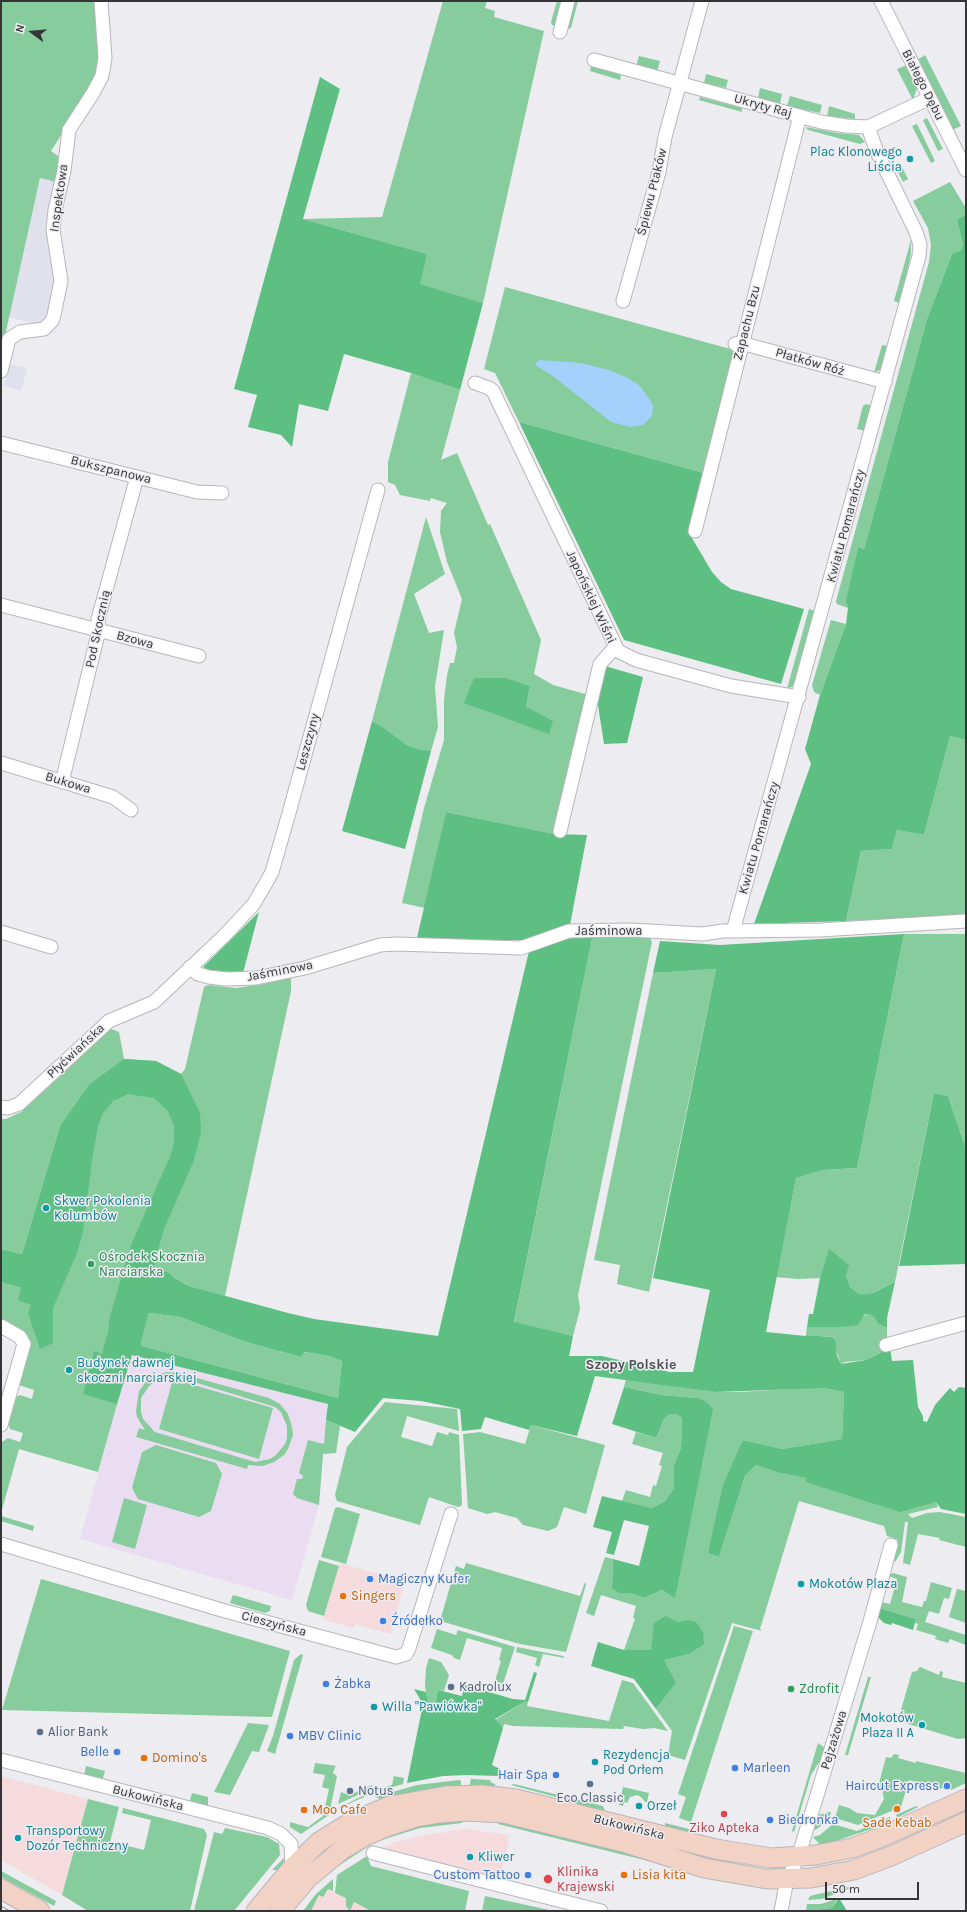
<!DOCTYPE html>
<meta charset="utf-8">
<style>
body{margin:0}
#map{position:relative;width:967px;height:1912px;overflow:hidden;background:#ececf1;font-family:Karla,sans-serif}
canvas{display:block}
.frame{position:absolute;inset:0;border:2px solid #353537;pointer-events:none}
.north{position:absolute;left:12px;top:12px;width:40px;height:40px;-webkit-text-stroke:3px #ececf1;paint-order:stroke;rotate:286deg;font-size:11px;font-weight:700;line-height:16px;text-align:center;color:#353537}
.north::after{content:'';display:block;margin:auto;width:14px;height:18px;background:#353537;clip-path:polygon(50% 0,100% 100%,50% 72%,0 100%)}
.scale{position:absolute;left:825px;top:1882px;width:94px;height:18px;box-sizing:border-box;border:2px solid #353537;border-top:0;padding-left:5px;font-size:12px;line-height:14px;white-space:nowrap;color:#353537;-webkit-text-stroke:3px #ececf1;paint-order:stroke}
</style>
<div id="map">
<canvas width="967" height="1912"></canvas>
<div class="frame"></div>
<div class="north">N</div>
<div class="scale">50 m</div>
</div>
<script>
const c = document.querySelector('canvas').getContext('2d');
c.lineJoin = 'round';
function fillPath(path, color) {
  c.fillStyle = color;
  c.fill(path, 'evenodd');
}
function poly(rows) {
  const path = new Path2D();
  for (const r of rows) {
    path.moveTo(r[0], r[1]);
    for (let i = 2; i < r.length; i += 2) path.lineTo(r[i], r[i + 1]);
  }
  return path;
}
function trace(path, color, width, dash) {
  c.strokeStyle = color;
  c.lineWidth = width;
  c.lineCap = dash ? 'butt' : 'round';
  c.setLineDash(dash || []);
  c.stroke(path);
}
function write(font, color, halo, rows, align = 'center') {
  c.font = font + ' Karla,sans-serif';
  c.lineWidth = 3;
  c.setLineDash([]);
  c.textBaseline = 'middle';
  c.strokeStyle = halo;
  c.fillStyle = color;
  for (const [text, x, y, turn = 0] of rows) {
    c.save();
    c.translate(x, y);
    c.rotate((+turn || 0) * Math.PI / 180);
    c.textAlign = isNaN(turn) ? turn : align;
    if (halo) c.strokeText(text, 0, 0);
    c.fillText(text, 0, 0);
    c.restore();
  }
}
fillPath(poly([
 [340,1563,405,1581,391,1634,355,1624,354,1628,323,1620],
 [1,1776,88,1799,62,1895,1,1860],
 [465,1829,510,1835,508,1836,509,1841,499,1880,377,1850,396,1842,419,1836],
 [328,1889,333,1891,371,1911,311,1911,319,1895]
]), '#f6dbde');
fillPath(poly([
 [40,178,56,182,55,281,44,326,9,317],
 [9,364,27,368,21,391,4,386]
]), '#e0e1ed');
fillPath(poly([
 [131,1355,328,1404,318,1509,292,1600,80,1539]
]), '#ebddf1');
fillPath(poly([
 [1,1,97,1,102,54,96,75,86,96,51,151,61,158,56,182,40,178,1,354],
 [443,1,487,1,485,8,495,11,494,17,544,31,483,303,419,284,427,254,303,219,382,217],
 [557,1,562,1,555,26,552,25,551,22],
 [573,1,578,1,571,28,568,29,565,28],
 [925,55,961,126,952,130,917,60],
 [639,56,660,61,657,72,638,66,637,63],
 [907,65,917,88,913,100,897,69],
 [591,66,619,74,621,76,620,80,590,71],
 [706,74,728,80,726,88,704,83],
 [760,88,782,94,780,104,758,98],
 [790,96,822,105,820,113,787,106],
 [700,97,742,108,742,112,699,100],
 [829,106,855,114,855,119,827,116],
 [927,118,943,149,938,151,923,120],
 [917,124,935,161,931,163,912,126],
 [806,127,837,133,859,135,865,142,860,144,808,130],
 [900,163,908,179,903,182,895,166],
 [950,182,966,208,966,214,957,220,963,244,961,250,952,254,927,319,864,549,858,547,847,601,848,608,837,604,836,601,929,262,931,245,928,228,913,201],
 [911,240,911,254,900,303,894,301],
 [505,287,734,350,704,473,519,422,495,373,484,369],
 [882,345,889,346,883,368,874,373],
 [411,373,460,390,441,460,457,453,488,525,490,524,541,640,534,674,553,685,589,695,555,834,446,812,425,908,402,903,424,808,444,740,444,700,447,675,450,663,454,663,457,647,454,633,462,599,447,562,440,532,441,511,447,503,431,498,430,501,400,495,395,485,388,482,388,462],
 [474,678,507,678,530,686,526,707],
 [866,404,873,406,865,431,857,429,863,406],
 [426,517,445,574,414,594,429,633,444,630,435,686,438,727,431,751,418,749,407,745,383,727,372,721],
 [809,609,815,611,796,685,787,689],
 [831,620,846,624,820,695,814,692,812,685],
 [950,736,966,740,966,917,846,921,861,851,892,849,897,830,924,835],
 [593,934,649,936,652,942,578,1295,580,1309,573,1336,514,1323],
 [904,934,966,934,966,1149,948,1096,934,1093,895,1282,873,1293,859,1294,850,1287,846,1275,829,1250,820,1278,797,1279,776,1277,796,1178,823,1170,857,1168],
 [716,969,649,1292,617,1284,620,1265,594,1260,653,973],
 [291,976,291,991,225,1296,189,1286,176,1279,170,1273,152,1268,131,1355,98,1472,19,1449,1,1513,1,1446,2,1442,8,1438,20,1442,23,1433,10,1429,8,1423,16,1397,20,1395,32,1399,34,1390,19,1385,30,1343,26,1334,1,1320,1,1282,21,1288,77,1104,60,1126,22,1254,1,1249,1,1119,6,1119,21,1112,111,1029,119,1032,124,1059,156,1061,181,1074,185,1069,204,987,208,985,236,988,264,984],
 [149,1313,180,1317,246,1342,301,1357,303,1352,329,1356,342,1361,338,1398,142,1346,141,1343],
 [868,1314,874,1317,878,1324,887,1328,887,1341,890,1348,866,1360,845,1362,841,1364,831,1337,806,1335,807,1327,842,1327],
 [166,1372,179,1373,269,1398,280,1404,288,1414,292,1427,293,1435,288,1449,284,1455,274,1462,263,1466,248,1465,247,1469,136,1437,139,1428,145,1430,137,1417,136,1411,139,1391,149,1378],
 [164,1377,178,1377,275,1407,281,1412,287,1426,287,1438,285,1444,276,1455,270,1459,255,1462,155,1432,143,1419,141,1412,141,1398,149,1386,158,1379],
 [173,1379,273,1408,259,1459,159,1429],
 [626,1379,716,1392,740,1392,808,1388,824,1388,844,1392,842,1439,782,1449,743,1440,708,1553,719,1557,745,1476,756,1465,779,1473,806,1478,806,1482,923,1504,936,1502,938,1507,908,1514,912,1518,927,1513,940,1512,966,1517,966,1547,939,1540,940,1538,918,1534,910,1565,903,1563,908,1522,905,1522,901,1552,895,1562,893,1559,898,1540,887,1536,884,1526,799,1501,760,1629,762,1631,732,1623,685,1760,668,1755,672,1731,656,1709,676,1683,663,1660,689,1654,687,1620,677,1622,653,1639,651,1650,624,1650,635,1619,633,1618,636,1606,601,1595,594,1616,586,1613,605,1557,613,1559,612,1589,619,1593,631,1593,644,1598,662,1590,675,1597,698,1398,662,1395,624,1387],
 [385,1402,457,1409,459,1431,407,1416,401,1437,432,1446,437,1432,448,1435,449,1432,459,1435,462,1504,461,1506,458,1507,429,1497,420,1525,337,1501,335,1495,347,1447],
 [670,1414,676,1414,682,1418,681,1448,674,1465,674,1488,665,1501,652,1508,622,1501,626,1490,650,1497,653,1485,656,1486,662,1466,659,1465,663,1453,632,1444,636,1432,656,1438,664,1419],
 [326,1420,340,1426,336,1453,323,1454,319,1505,297,1498,293,1494,297,1479,302,1479,303,1476,299,1473,308,1440,324,1444],
 [531,1425,605,1445,586,1514,564,1507,557,1527,548,1531,523,1525,517,1518,495,1512,487,1514,468,1508,463,1434,480,1432,525,1444],
 [156,1445,216,1463,222,1474,211,1511,199,1517,138,1499,132,1488,142,1452],
 [124,1498,147,1505,135,1549,112,1542],
 [338,1507,360,1514,346,1564,321,1557,335,1508],
 [1,1516,34,1526,33,1531,1,1521],
 [319,1560,339,1566,324,1616,308,1611,306,1605],
 [466,1563,580,1596,585,1582,586,1585,566,1652,520,1644,440,1621,456,1566,464,1569],
 [893,1573,907,1577,902,1602,922,1607,924,1601,926,1601,931,1582,952,1588,949,1599,944,1598,939,1614,929,1611,925,1622,966,1635,966,1645,950,1639,948,1643,935,1639,936,1636,916,1630,918,1624,915,1623,916,1619,879,1608,881,1602,890,1604,897,1579,888,1576],
 [41,1579,290,1651,272,1717,2,1710],
 [957,1589,966,1591,966,1623,949,1617],
 [233,1595,271,1606,270,1611,265,1613,230,1603],
 [734,1626,753,1631,691,1822,679,1818,686,1797,678,1794],
 [437,1629,456,1635,458,1630,461,1631,515,1647,503,1684,495,1681,501,1661,499,1660,502,1648,467,1638,460,1660,454,1658,452,1655,431,1648],
 [517,1647,563,1656,565,1658,543,1654,539,1667,535,1665,537,1658,516,1652],
 [301,1654,303,1655,275,1754,267,1751,273,1736,294,1660],
 [429,1658,441,1662,449,1675,444,1691,438,1690,434,1711,429,1711,425,1686,426,1668],
 [920,1667,939,1675,940,1671,943,1672,942,1677,966,1683,966,1738,958,1739,905,1723,903,1714,900,1713,912,1672,917,1671],
 [868,1677,871,1677,848,1755,845,1755],
 [622,1680,633,1683,668,1731,654,1728,643,1729,624,1726,623,1729,513,1726,504,1724,503,1728,495,1720,526,1701,528,1702,527,1706,609,1721],
 [248,1723,269,1725,259,1752,252,1751,230,1795,214,1792],
 [818,1743,824,1747,821,1759,811,1775,794,1832,792,1831],
 [894,1754,899,1755,898,1758,916,1763,916,1761,966,1773,966,1783,951,1790,948,1786,940,1789,909,1780,901,1807,858,1825,835,1818,839,1805,849,1808,857,1813,875,1815,884,1799,882,1789,878,1787,886,1757,891,1758],
 [315,1763,337,1766,335,1767,333,1773,337,1776,329,1815,301,1834,290,1827,290,1822,308,1827,323,1816,329,1789,322,1787,325,1775,313,1773],
 [86,1766,105,1771,102,1781,84,1776],
 [394,1776,404,1778,403,1784,373,1793,335,1810,364,1795,392,1785],
 [471,1779,490,1780,492,1783,496,1784,493,1787,469,1788],
 [459,1780,461,1781,461,1788,389,1797,381,1799,375,1797,417,1785],
 [514,1784,603,1806,605,1811,599,1814,571,1801,511,1785],
 [372,1785,373,1788,338,1804,341,1792,349,1795],
 [623,1787,649,1793,647,1802,645,1802,641,1797,637,1795,630,1797,627,1803,624,1802,623,1806,619,1805],
 [192,1793,208,1797,208,1807,193,1803,190,1800],
 [88,1799,119,1807,109,1846,115,1848,116,1843,144,1850,151,1820,122,1813,123,1808,204,1829,207,1835,190,1911,88,1911,62,1895],
 [916,1806,918,1807,897,1818,896,1815],
 [829,1812,831,1812,829,1819,817,1829,813,1830,818,1815],
 [462,1817,462,1823,420,1828,375,1842,329,1872,310,1889,293,1911,287,1911,335,1862,401,1827],
 [890,1817,891,1821,883,1825,821,1846,813,1837,820,1835,833,1824,857,1831],
 [500,1821,625,1849,673,1867,498,1824],
 [665,1823,689,1829,689,1832,686,1834,665,1827],
 [225,1828,267,1837,274,1841,279,1844,280,1855,234,1911,194,1911,214,1832,222,1834],
 [289,1853,288,1858,278,1870,272,1870],
 [367,1856,371,1866,469,1891,465,1911,371,1911,354,1902,350,1911,346,1906,346,1898,335,1893,337,1875],
 [1,1871,56,1901,54,1906,1,1877],
 [333,1879,333,1891,328,1889,323,1897,319,1895,311,1911,303,1911,315,1895],
 [853,1886,854,1887,822,1899,808,1900,810,1896,814,1895],
 [485,1896,554,1911,482,1911],
 [837,1899,832,1908,806,1911,807,1904,821,1904]
]), '#86cc9c');
fillPath(poly([
 [320,77,340,89,303,219,427,254,420,284,483,303,460,390,411,373,344,354,328,411,299,404,292,447,281,435,248,427,257,395,234,389],
 [966,214,966,740,950,736,924,835,897,830,892,849,861,851,846,921,754,924,811,764,805,749,820,695,846,624,848,608,846,601,858,547,864,549,927,319,952,254,961,250,963,244,957,220],
 [519,422,704,473,689,533,712,572,721,582,731,589,804,609,781,684,624,640],
 [605,666,643,677,627,743,604,744,597,699],
 [474,678,507,678,530,686,526,707,553,721,549,734,464,703],
 [372,721,383,727,407,745,418,749,431,751,405,849,342,831],
 [446,812,555,834,587,835,570,925,528,940,416,942],
 [259,912,243,973,209,970,203,967],
 [593,934,514,1322,573,1336,569,1356,602,1356,670,1372,693,1372,710,1290,653,1278,716,969,653,973,660,941,720,945,904,934,857,1168,823,1170,796,1178,766,1332,806,1336,806,1335,831,1337,835,1340,837,1356,841,1364,866,1360,890,1348,892,1361,913,1360,918,1407,923,1416,923,1421,927,1422,935,1405,950,1388,954,1392,959,1387,966,1388,966,1514,941,1509,936,1502,900,1512,806,1482,806,1478,779,1473,756,1465,745,1476,719,1557,708,1553,723,1485,743,1440,782,1449,842,1439,844,1392,824,1388,716,1392,595,1376,577,1436,531,1425,529,1430,485,1417,481,1429,462,1431,460,1409,421,1401,383,1398,355,1432,326,1420,328,1404,132,1355,117,1404,83,1394,94,1351,102,1354,108,1332,110,1316,131,1245,170,1157,174,1143,174,1126,168,1111,154,1098,128,1094,113,1101,103,1113,98,1126,92,1160,83,1232,77,1253,53,1308,53,1343,40,1349,28,1313,31,1305,18,1300,21,1288,1,1282,1,1249,22,1254,60,1126,90,1084,124,1059,156,1061,181,1074,200,1113,201,1132,194,1160,164,1229,153,1268,170,1273,176,1279,189,1286,288,1313,314,1319,438,1336,529,951,539,949,565,937],
 [149,1313,180,1317,246,1342,301,1357,304,1352,329,1356,342,1361,338,1398,142,1346,141,1343],
 [934,1093,948,1096,966,1149,966,1264,899,1266],
 [829,1249,849,1265,846,1275,850,1287,859,1294,873,1293,895,1282,887,1318,887,1328,878,1324,874,1317,868,1314,864,1315,858,1325,842,1327,807,1327,809,1314,813,1314,820,1278],
 [624,1387,662,1395,698,1398,706,1402,713,1409,675,1598,662,1590,644,1598,631,1593,619,1593,612,1589,613,1559,639,1566,649,1526,624,1520,614,1555,606,1553,612,1532,593,1527,602,1496,652,1508,665,1501,674,1488,674,1465,681,1448,682,1418,676,1414,670,1414,664,1419,656,1438,612,1424],
 [879,1608,916,1619,913,1630,892,1623,891,1625,884,1623,877,1616],
 [666,1616,677,1622,687,1620,696,1622,703,1632,704,1644,689,1654,664,1660,676,1683,656,1709,634,1679,591,1666,598,1642,624,1650,651,1650,654,1623],
 [534,1672,537,1673,528,1702,526,1701,495,1719,503,1728,492,1765,500,1769,498,1776,467,1775,443,1776,407,1783,423,1704,414,1689,426,1692,429,1710,434,1711,438,1690,462,1696,465,1685,513,1699,525,1700],
 [839,1898,847,1911,806,1911,832,1908]
]), '#5ebf82');
fillPath(poly([
 [540,360,581,363,609,370,626,377,639,385,650,400,653,406,652,416,643,425,630,427,611,422,553,376,537,366,535,363]
]), '#a4d1fc');
const street = poly([
 [881,1,966,170],
 [560,32,568,1],
 [594,60,821,122,846,126,868,127,930,98],
 [623,301,659,172,665,137,702,1],
 [735,344,741,343,885,382],
 [1,371,9,339,20,332,44,329,52,321,54,315,61,281,53,230,55,210,64,171,69,130,93,93,102,76,105,58,101,1],
 [475,383,489,388,493,391,618,651,636,660,731,686,799,697],
 [1,443,197,492,222,493],
 [695,531,800,116],
 [1,605,199,656],
 [1,763,113,797,131,810],
 [62,782,99,630,98,619,137,477],
 [560,831,600,664,615,647],
 [733,931,919,256,920,245,916,232,877,152,868,127],
 [1,932,51,947],
 [190,967,198,974,209,977,226,979,256,978,305,968,380,945,397,944,521,948,569,931,631,930,702,934,723,931,820,930,966,921],
 [1,1107,8,1108,19,1104,109,1021,154,1002,224,936,253,905,266,883,272,872,289,813,378,490],
 [1,1326,20,1337,24,1344,1,1425],
 [886,1345,966,1323],
 [1,1544,225,1611,396,1657,406,1654,409,1648,451,1514],
 [1,1760,268,1828,281,1834,291,1844,292,1868],
 [373,1853,601,1911],
 [781,1911,786,1885,800,1851,869,1625,891,1545]
]);
const secondary = poly([
 [1,1889,40,1911],
 [256,1911,292,1868,319,1842,351,1822,390,1806,446,1796,482,1795,516,1799,716,1849,772,1858,816,1855,852,1848,879,1838,966,1799],
 [280,1911,308,1878,343,1849,365,1836,386,1827,416,1817,440,1813,466,1811,504,1813,623,1842,704,1868,767,1879,811,1878,854,1870,891,1856,966,1822]
]);
trace(street, '#b6b6bb', 15);
trace(secondary, '#b6b6bb', 21);
trace(street, '#fff', 13);
trace(secondary, '#f2d2c4', 19);
trace(poly([
 [1,1906,10,1911]
]), '#949498', 1);
for (const [x, y, r, color] of [
 [910,159,4,"#0f9aa8"],
 [46,1208,4,"#0f9aa8"],
 [91,1264,4,"#2e9e5b"],
 [69,1370,4,"#0f9aa8"],
 [370,1579,4,"#3f7fe0"],
 [801,1584,4,"#0f9aa8"],
 [343,1596,4,"#e8710a"],
 [383,1621,4,"#3f7fe0"],
 [326,1684,4,"#3f7fe0"],
 [451,1687,4,"#5c6f8a"],
 [791,1689,4,"#2e9e5b"],
 [374,1707,4,"#0f9aa8"],
 [922,1725,4,"#0f9aa8"],
 [40,1732,4,"#5c6f8a"],
 [290,1736,4,"#3f7fe0"],
 [117,1752,4,"#3f7fe0"],
 [144,1758,4,"#e8710a"],
 [595,1762,4,"#0f9aa8"],
 [735,1768,4,"#3f7fe0"],
 [556,1775,4,"#3f7fe0"],
 [590,1784,4,"#5c6f8a"],
 [947,1786,4,"#3f7fe0"],
 [350,1791,4,"#5c6f8a"],
 [639,1806,4,"#0f9aa8"],
 [897,1809,4,"#e8710a"],
 [304,1810,4,"#e8710a"],
 [724,1814,4,"#e0444e"],
 [770,1820,4,"#3f7fe0"],
 [18,1838,4,"#0f9aa8"],
 [470,1857,4,"#0f9aa8"],
 [528,1875,4,"#3f7fe0"],
 [624,1875,4,"#e8710a"],
 [548,1879,5,"#e0444e"]
]) {
  const dot = new Path2D();
  dot.arc(x, y, r, 0, 2 * Math.PI);
  c.fillStyle = color;
  c.fill(dot);
  trace(dot, '#ececf1', 1.5);
}
write('13px', '#353537', '#ececf1', [
 ["Białego Dębu",923,85,63],
 ["Ukryty Raj",763,106,15],
 ["Śpiewu Ptaków",652,192,-76],
 ["Inspektowa",59,198,-82],
 ["Zapachu Bzu",747,323,-76],
 ["Płatków Róż",810,362,16],
 ["Bukszpanowa",111,470,14],
 ["Kwiatu Pomarańczy",846,526,-75],
 ["Japońskiej Wiśni",591,597,65],
 ["Pod Skocznią",98,629,-78],
 ["Bzowa",135,640,15],
 ["Leszczyny",308,742,-75],
 ["Bukowa",68,783,17],
 ["Kwiatu Pomarańczy",759,838,-74],
 ["Jaśminowa",609,931],
 ["Jaśminowa",280,971,-11],
 ["Płyćwiańska",76,1051,-43],
 ["Cieszyńska",274,1624,15],
 ["Pejzażowa",834,1740,-73],
 ["Bukowińska",148,1798,14],
 ["Bukowińska",629,1827,14]
]);
write('13px', '#0d838f', '#ececf1', [
 ["Plac Klonowego",902,152,"right"],
 ["Liścia",902,167,"right"],
 ["Skwer Pokolenia",54,1201],
 ["Kolumbów",54,1216],
 ["Budynek dawnej",77,1363],
 ["skoczni narciarskiej",77,1378],
 ["Mokotów Plaza",809,1584],
 ["Willa \"Pawiówka\"",382,1707],
 ["Mokotów",914,1718,"right"],
 ["Plaza II A",914,1733,"right"],
 ["Rezydencja",603,1755],
 ["Pod Orłem",603,1770],
 ["Orzeł",647,1806],
 ["Transportowy",26,1831],
 ["Dozór Techniczny",26,1846],
 ["Kliwer",478,1857]
], 'left');
write('13px', '#27864d', '#ececf1', [
 ["Ośrodek Skocznia",99,1257],
 ["Narciarska",99,1272],
 ["Zdrofit",799,1689]
], 'left');
write('13px', '#366cbe', '#ececf1', [
 ["Magiczny Kufer",378,1579],
 ["Źródełko",391,1621],
 ["Żabka",334,1684],
 ["MBV Clinic",298,1736],
 ["Belle",109,1752,"right"],
 ["Marleen",743,1768],
 ["Hair Spa",548,1775,"right"],
 ["Haircut Express",939,1786,"right"],
 ["Biedronka",778,1820],
 ["Custom Tattoo",520,1875,"right"]
], 'left');
write('13px', '#c56008', '#ececf1', [
 ["Singers",351,1596],
 ["Domino's",152,1758],
 ["Moo Cafe",312,1810],
 ["Sade Kebab",897,1823,"center"],
 ["Lisia kita",632,1875]
], 'left');
write('13px', '#4e5e75', '#ececf1', [
 ["Kadrolux",459,1687],
 ["Alior Bank",48,1732],
 ["Notus",358,1791],
 ["Eco Classic",590,1798,"center"]
], 'left');
write('13px', '#be3a42', '#ececf1', [
 ["Ziko Apteka",724,1828],
 ["Klinika",557,1872,"left"],
 ["Krajewski",557,1887,"left"]
]);
write('bold 14px', '#505054', '#ececf1', [
 ["Szopy Polskie",631,1365]
]);
</script>
